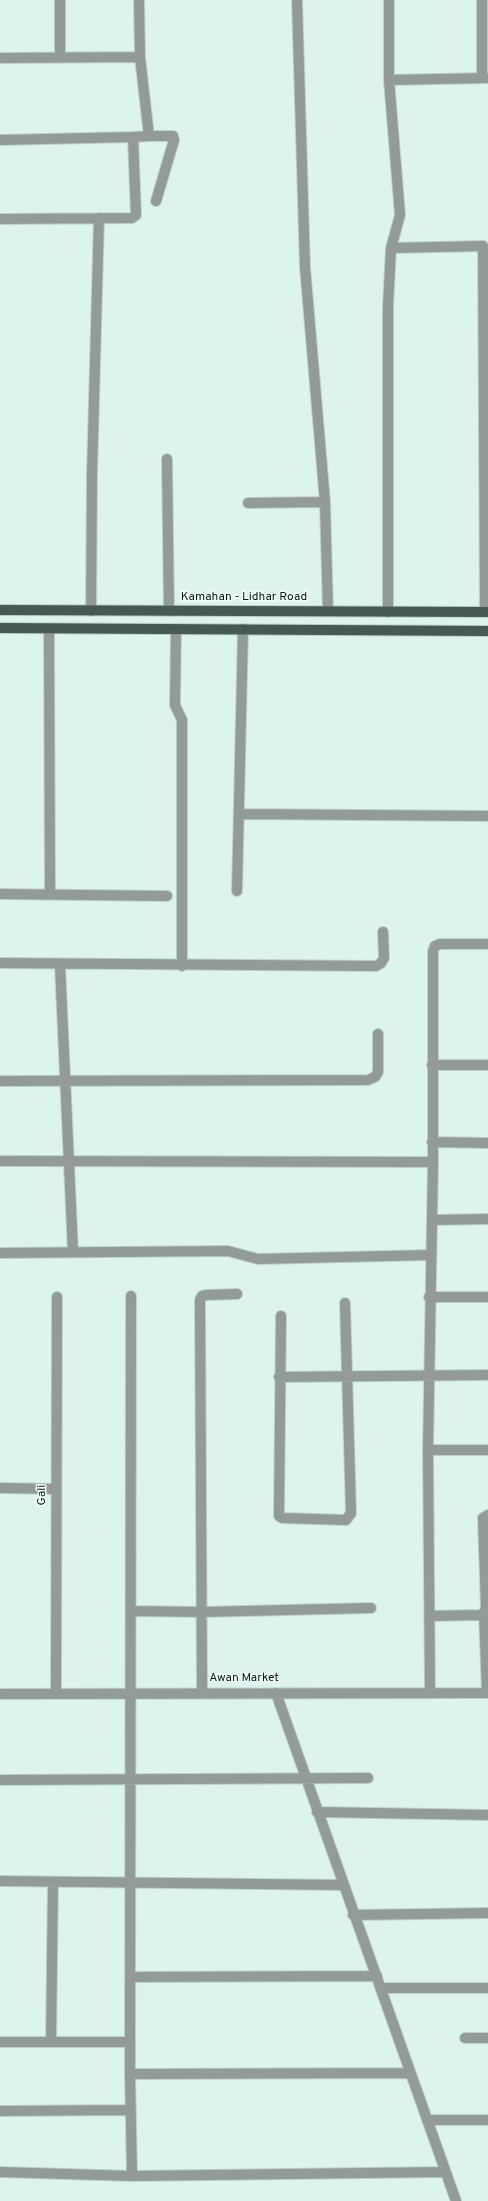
<!DOCTYPE html>
<style>
body{margin:0}
canvas{display:block;background:#ddf4ee}
</style>
<canvas width="488" height="2201"></canvas>
<script>
const c = document.querySelector('canvas').getContext('2d');
c.lineJoin = 'round';
function poly(rows) {
  const path = new Path2D();
  for (const r of rows) {
    path.moveTo(r[0], r[1]);
    for (let i = 2; i < r.length; i += 2) path.lineTo(r[i], r[i + 1]);
  }
  return path;
}
function trace(path, color, width, dash) {
  c.strokeStyle = color;
  c.lineWidth = width;
  c.lineCap = dash ? 'butt' : 'round';
  c.setLineDash(dash || []);
  c.stroke(path);
}
function write(font, color, halo, rows, align = 'center') {
  c.font = font + ' Overpass,sans-serif';
  c.lineWidth = 3;
  c.setLineDash([]);
  c.textBaseline = 'middle';
  c.strokeStyle = halo;
  c.fillStyle = color;
  for (const [text, x, y, turn = 0] of rows) {
    c.save();
    c.translate(x, y);
    c.rotate((+turn || 0) * Math.PI / 180);
    c.textAlign = isNaN(turn) ? turn : align;
    if (halo) c.strokeText(text, 0, 0);
    c.fillText(text, 0, 0);
    c.restore();
  }
}
const minor = poly([
 [297,0,305,267,325,502,328,611],
 [482,0,482,78],
 [0,58,140,57],
 [60,58,60,0],
 [389,80,488,78],
 [149,136,173,136,174,140,156,201],
 [0,140,133,137],
 [0,219,132,218,136,215,133,137,149,136,140,57,139,0],
 [391,248,483,246,485,612],
 [167,459,169,611],
 [248,503,325,502],
 [91,611,92,474,99,218],
 [388,612,388,306,391,248,400,215,389,80,389,0],
 [49,629,50,895],
 [176,629,175,705,182,720,182,966],
 [239,814,488,816],
 [237,891,243,629],
 [0,894,167,896],
 [0,963,376,966,381,963,384,958,383,932],
 [60,965,73,1252],
 [432,1065,488,1065],
 [0,1081,368,1080,375,1077,378,1072,378,1034],
 [432,1142,488,1143],
 [0,1161,433,1162],
 [432,1220,488,1219],
 [0,1253,228,1251,258,1259,431,1255],
 [429,1297,488,1297],
 [281,1316,279,1516,282,1518,346,1520,351,1513,345,1303],
 [279,1377,488,1375],
 [428,1450,488,1450],
 [0,1488,56,1489],
 [132,1611,202,1612,371,1608],
 [484,1613,487,1693],
 [429,1616,480,1615,484,1613,486,1608,483,1518,488,1515],
 [202,1692,200,1300,202,1296,207,1295,237,1294],
 [56,1693,57,1297],
 [276,1693,456,2201],
 [430,1693,428,1450,433,1162,433,951,435,946,440,944,488,944],
 [0,1694,488,1693],
 [0,1780,368,1778],
 [317,1812,488,1815],
 [0,1881,343,1885],
 [353,1915,488,1913],
 [131,1977,377,1976],
 [381,1988,488,1988],
 [465,2038,488,2038],
 [0,2042,130,2042,130,2074,410,2073],
 [51,2042,53,1882],
 [130,2042,131,1296],
 [130,2074,132,2176],
 [0,2111,131,2110],
 [427,2120,488,2120],
 [0,2172,132,2176,444,2172]
]);
const major = poly([
 [0,610,488,612],
 [0,628,488,631]
]);
trace(minor, '#bcd0cb', 12);
trace(major, '#bcd0cb', 12);
trace(minor, '#929b99', 10);
trace(major, '#485854', 10);
write('12px', '#0d1513', '#f1fffb', [
 ["Kamahan - Lidhar Road",244,598],
 ["Gali",43,1495,-90],
 ["Awan Market",244,1679]
]);
</script>
